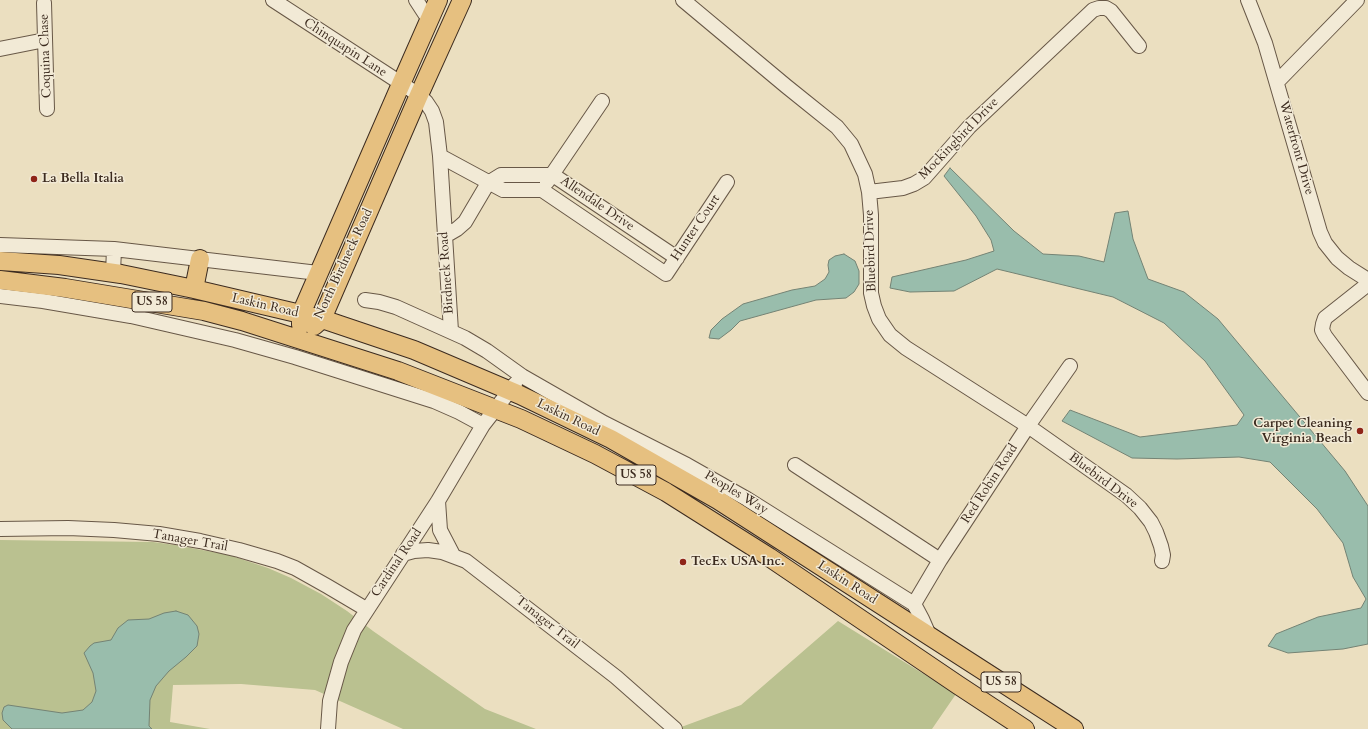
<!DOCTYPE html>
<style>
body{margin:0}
canvas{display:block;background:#ebdfc0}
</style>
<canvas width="1368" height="729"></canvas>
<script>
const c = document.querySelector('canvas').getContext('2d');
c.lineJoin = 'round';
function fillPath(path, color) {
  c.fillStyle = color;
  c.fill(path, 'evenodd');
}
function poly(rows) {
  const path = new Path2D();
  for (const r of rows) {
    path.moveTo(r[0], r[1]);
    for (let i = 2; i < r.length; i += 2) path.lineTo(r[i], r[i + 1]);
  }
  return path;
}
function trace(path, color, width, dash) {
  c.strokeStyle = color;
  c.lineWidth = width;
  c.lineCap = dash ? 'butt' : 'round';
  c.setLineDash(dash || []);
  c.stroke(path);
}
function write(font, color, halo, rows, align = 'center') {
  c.font = font + ' Cardo,serif';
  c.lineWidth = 3;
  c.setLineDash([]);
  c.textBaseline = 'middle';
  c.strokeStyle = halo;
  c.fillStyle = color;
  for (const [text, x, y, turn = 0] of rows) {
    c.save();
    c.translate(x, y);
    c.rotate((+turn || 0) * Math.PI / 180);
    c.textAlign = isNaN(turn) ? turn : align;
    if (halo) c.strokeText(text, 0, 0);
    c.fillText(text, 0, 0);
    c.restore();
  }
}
fillPath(poly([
 [0,540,153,542,175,545,229,555,268,568,291,578,321,594,347,611,373,631,485,709,536,729,403,729,315,690,241,684,173,685,170,722,210,729,0,729],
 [838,621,956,694,932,729,671,729,684,726,741,705]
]), '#bac190');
const water = poly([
 [950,168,1014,231,1043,254,1079,256,1104,262,1115,213,1128,211,1133,239,1148,279,1184,292,1218,319,1345,471,1368,506,1368,644,1343,649,1288,653,1268,646,1276,634,1318,617,1361,608,1366,599,1353,577,1343,543,1317,509,1270,462,1239,457,1177,459,1132,458,1062,421,1070,410,1140,437,1237,425,1244,415,1205,361,1164,323,1113,297,997,269,954,291,910,292,890,288,892,277,966,260,994,251,991,240,976,216,944,176,950,168],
 [844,254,855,261,859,271,859,284,854,292,846,298,816,300,740,321,731,330,719,339,709,338,711,330,722,319,743,304,792,290,815,286,825,279,829,272,828,265,829,260,835,256,844,254],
 [176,611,188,615,197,626,199,634,197,646,186,657,169,671,156,686,150,700,149,726,152,729,12,729,3,720,2,713,4,707,8,705,62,713,83,710,92,702,96,691,93,673,84,653,90,646,94,643,111,640,118,628,128,620,149,619,164,613,176,611]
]);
fillPath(water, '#99bdac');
trace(water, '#748374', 1);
const minor = poly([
 [273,0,419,95,426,102,432,111,436,122,440,156,451,331],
 [416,0,429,20],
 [683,0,786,86,837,127,851,144,865,174,869,192,871,215,871,293,874,306,879,319,890,335,906,348,1028,426,1126,495,1140,508,1151,522,1156,532,1161,546,1163,555,1162,561],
 [1248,0,1265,43,1320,232,1325,243,1337,258,1349,268,1368,280],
 [44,3,47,109],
 [0,49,45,40],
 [1277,82,1357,0],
 [440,156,503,190,542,190,666,274,727,182],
 [547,182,602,101],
 [869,192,903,188,914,184,924,178,969,127,1093,10,1099,8,1106,8,1111,11,1139,46],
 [445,236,457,229,465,222,488,183,501,175,553,175,677,258],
 [0,245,114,249,318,273],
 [113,273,114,249],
 [1368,284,1325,318,1323,324,1322,330,1325,336,1368,393],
 [0,296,43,301,131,316,235,340,295,357,434,401,459,412,483,425],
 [365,300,379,302,396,307,465,338,487,351,522,376,604,423,687,465,747,499,914,604,922,619,929,635],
 [795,465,940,560],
 [438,501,440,530,453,555],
 [0,529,68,528,114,530,159,534,200,541,239,550,277,561,295,568,327,586,366,609],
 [403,554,414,551,428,550,442,552,466,561,616,677,675,729],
 [914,604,940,560,1028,426,1070,366],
 [328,729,330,701,341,662,354,630,438,501,483,425,515,384]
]);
const major = poly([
 [0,261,59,265,121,274,194,289,322,319,414,350,520,395,611,439,718,500,1074,729],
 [0,280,65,288,204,311,242,321,398,371,521,419,595,454,666,492,769,557,958,685,1025,729],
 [194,289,200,259],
 [301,325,301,314,401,84,438,0],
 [314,326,322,319,419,95,462,0]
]);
trace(minor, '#685847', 16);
trace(major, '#3c2b1f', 20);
trace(minor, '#f2ead6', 14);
trace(major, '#e6c080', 18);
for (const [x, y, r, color] of [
 [34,179,4,"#8f2418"],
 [1360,431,4,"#8f2418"],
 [683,562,4,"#8f2418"]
]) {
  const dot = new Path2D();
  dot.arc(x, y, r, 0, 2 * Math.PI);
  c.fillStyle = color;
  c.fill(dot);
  trace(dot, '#f2ead6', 1.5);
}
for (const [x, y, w] of [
 [152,302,40],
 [636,475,40],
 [1001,682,40]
]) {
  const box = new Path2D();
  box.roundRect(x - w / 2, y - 10, w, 20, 3);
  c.fillStyle = '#f2ead6';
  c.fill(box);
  trace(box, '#3c2b1f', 1);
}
write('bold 12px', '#3c2b1f', null, [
 ["US 58",152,302],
 ["US 58",636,475],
 ["US 58",1001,682]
]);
write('13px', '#3c2b1f', '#f2ead6', [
 ["Chinquapin Lane",345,48,33],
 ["Coquina Chase",46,56,-92],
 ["Mockingbird Drive",959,139,-46],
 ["Waterfront Drive",1296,148,74],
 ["Allendale Drive",597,204,34],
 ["Hunter Court",696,228,-56],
 ["Bluebird Drive",871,251,-92],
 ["North Birdneck Road",344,264,-65],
 ["Birdneck Road",447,273,-94],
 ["Laskin Road",265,306,13],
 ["Laskin Road",568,418,26],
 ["Bluebird Drive",1103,481,37],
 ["Red Robin Road",990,484,-57],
 ["Peoples Way",736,493,31],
 ["Tanager Trail",190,541,10],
 ["Cardinal Road",397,563,-56],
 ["Laskin Road",847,583,33],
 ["Tanager Trail",547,623,38]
]);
write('bold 13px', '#3c2b1f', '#f2ead6', [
 ["La Bella Italia",42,179],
 ["Carpet Cleaning",1352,424,"right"],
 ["Virginia Beach",1352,439,"right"],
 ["TecEx USA Inc.",691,562]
], 'left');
</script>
